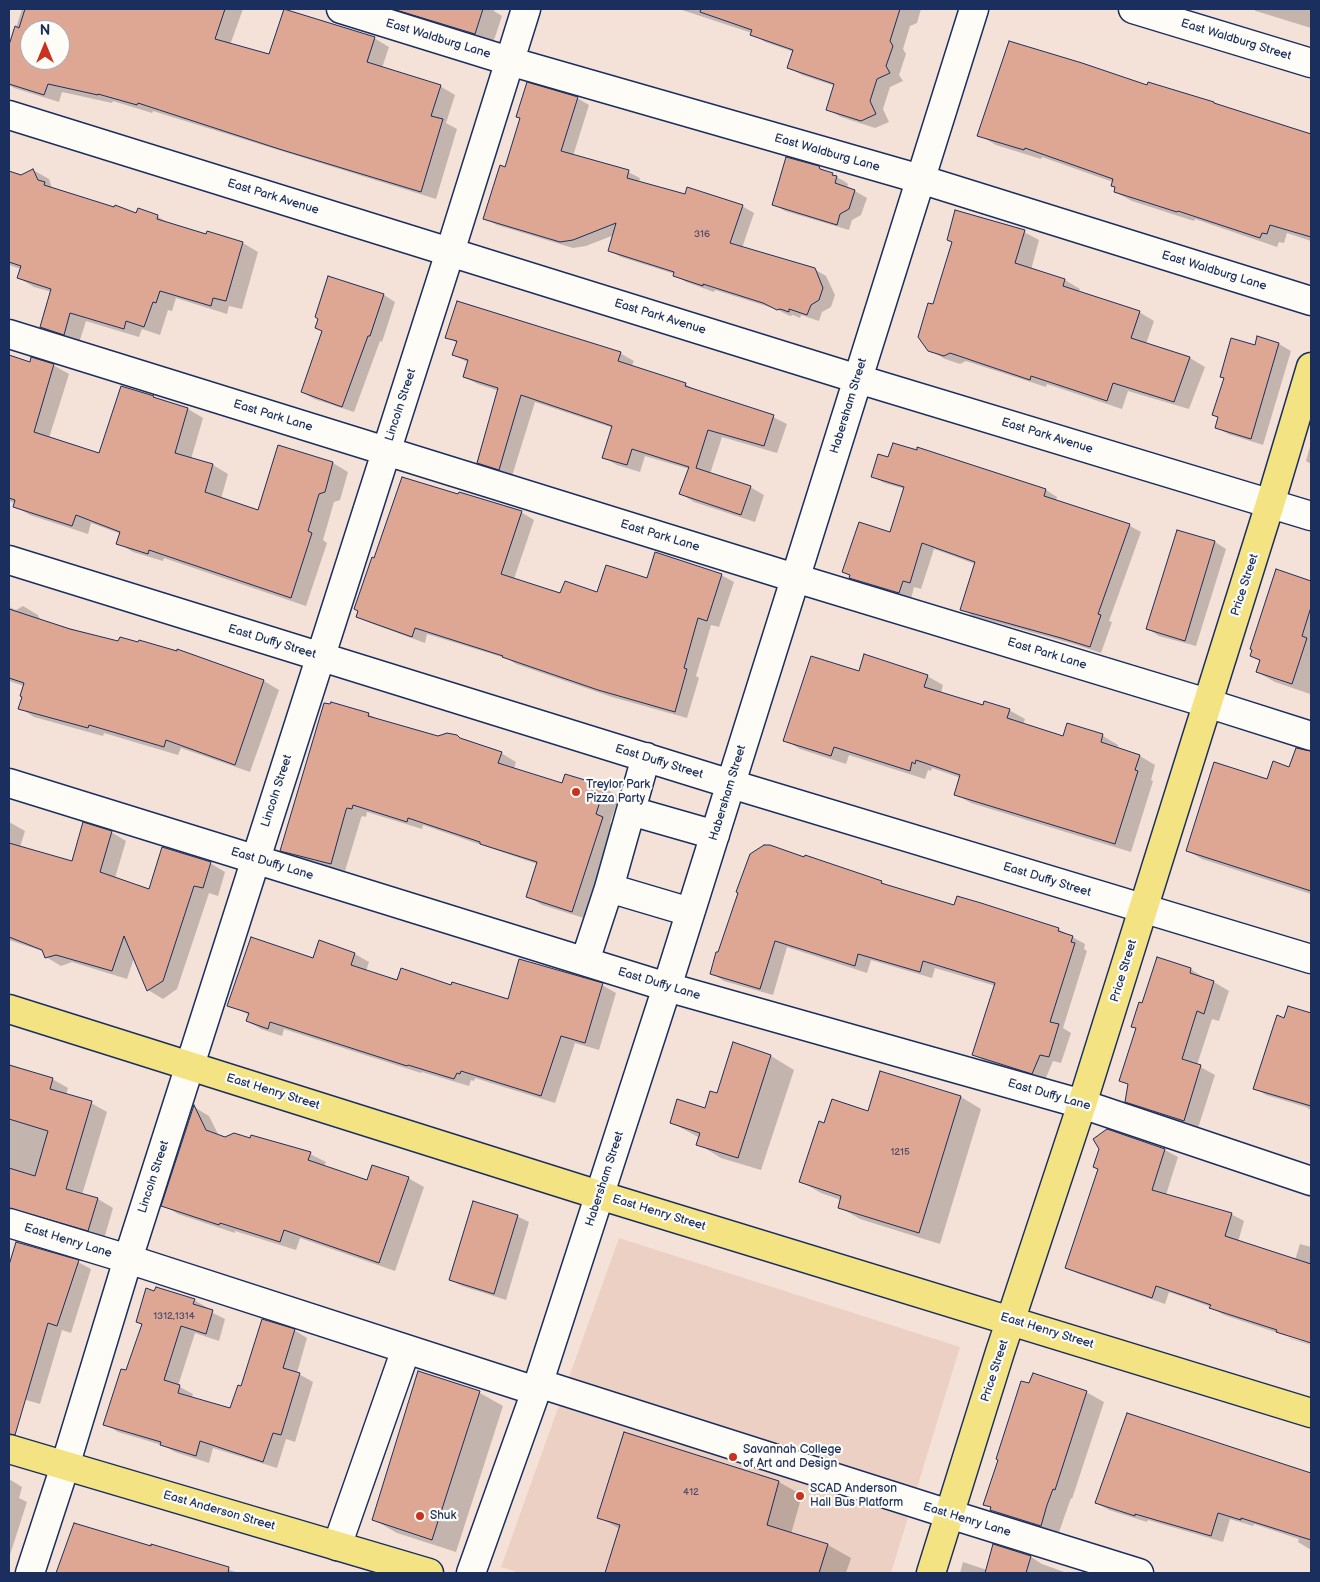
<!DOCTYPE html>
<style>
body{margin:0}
#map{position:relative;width:1320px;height:1582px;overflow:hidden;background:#f4e2d9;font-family:"Balsamiq Sans",sans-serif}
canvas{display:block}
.frame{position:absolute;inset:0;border:10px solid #1b2f5e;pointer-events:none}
.north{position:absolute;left:20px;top:20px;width:50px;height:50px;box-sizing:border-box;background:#fdfcf7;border:1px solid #a3aaba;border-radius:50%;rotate:0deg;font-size:14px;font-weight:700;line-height:20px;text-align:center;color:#1b2f5e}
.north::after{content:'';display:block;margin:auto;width:18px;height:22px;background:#c8321e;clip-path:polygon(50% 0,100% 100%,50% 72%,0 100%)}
</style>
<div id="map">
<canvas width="1320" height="1582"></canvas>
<div class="frame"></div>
<div class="north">N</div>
</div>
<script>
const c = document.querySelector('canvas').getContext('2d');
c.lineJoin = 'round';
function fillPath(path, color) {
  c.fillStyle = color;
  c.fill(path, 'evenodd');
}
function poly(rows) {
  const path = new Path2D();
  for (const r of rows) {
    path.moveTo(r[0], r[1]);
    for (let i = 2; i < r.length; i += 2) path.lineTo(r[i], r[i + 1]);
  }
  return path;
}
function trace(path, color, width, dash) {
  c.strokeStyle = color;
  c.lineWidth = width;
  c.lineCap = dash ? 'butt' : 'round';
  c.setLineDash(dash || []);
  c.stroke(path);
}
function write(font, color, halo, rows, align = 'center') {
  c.font = font + ' "Balsamiq Sans",sans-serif';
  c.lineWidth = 4.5;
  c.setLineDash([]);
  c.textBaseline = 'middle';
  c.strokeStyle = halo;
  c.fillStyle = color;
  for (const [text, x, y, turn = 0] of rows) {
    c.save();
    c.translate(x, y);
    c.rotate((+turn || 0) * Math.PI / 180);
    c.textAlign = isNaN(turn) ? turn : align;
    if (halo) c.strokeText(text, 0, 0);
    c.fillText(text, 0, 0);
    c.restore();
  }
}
fillPath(poly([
 [619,1238,960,1347,891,1573,520,1573,501,1567]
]), '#edd0c4');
fillPath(poly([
 [22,9,243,9,230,45,269,55,374,38,389,47,382,68,440,86,455,95,446,123,457,129,436,199,153,111,152,113,113,101,112,103,62,92,59,102,14,88,9,85,9,50],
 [30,30,60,30,60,60,30,60],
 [405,9,494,9,494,11,502,16,493,43,421,21,404,11],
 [679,9,921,9,917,23,910,26,903,49,906,54,899,75,903,81,890,87,883,109,889,122,875,128,841,117,827,109,835,86,802,75,789,68,794,52,765,42,752,34,752,33],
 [1252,9,1311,9,1311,28,1256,11],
 [1148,86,1311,135,1311,241,1287,233,1284,243,1279,242,1277,247,1195,219,1194,221,1132,201,1115,192,1117,187,1113,182,1042,157,1041,159,996,145,979,135],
 [577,98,589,105,573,156,628,172,640,178,639,182,686,196,742,206,754,213,742,248,814,269,826,276,835,295,831,307,822,312,819,321,801,315,800,318,793,315,790,316,776,309,715,290,714,292,686,282,674,275,675,274,621,257,610,251,614,235,586,246,573,248,497,225,485,219,506,168],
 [819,168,844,181,848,184,847,188,855,191,867,198,861,215,852,220,849,230,785,211,774,204],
 [9,170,10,173,21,177,33,170,49,179,52,188,136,214,157,216,172,225,207,236,208,233,243,243,258,252,242,309,229,306,227,314,176,298,172,311,168,310,160,335,142,329,139,337,86,321,79,343,57,336,41,327,52,292,34,287,19,278,21,269,9,265],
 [1024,232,1039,240,1031,270,1065,280,1080,289,1078,293,1139,312,1154,321,1146,344,1190,358,1205,367,1189,409,1128,391,1122,409,1047,384,1046,387,966,361,960,364,945,359,929,350,934,306],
 [384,295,395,302,382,342,380,341,354,412,314,399,302,392],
 [447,337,620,353,634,361,631,367,685,384,699,392,773,417,787,424,777,453,722,437,710,474,750,487,764,495,755,522,694,502,681,494,689,469,645,456,640,472,617,465,604,458,613,428,535,402,512,476,492,470,479,462,499,391,478,384,464,377,469,363,454,355,457,343],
 [1258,338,1279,344,1291,351,1263,445,1228,434,1216,427,1256,347],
 [9,356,31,363,53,365,69,374,49,438,100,455,122,387,188,409,203,418,191,459,213,465,228,474,221,499,259,512,279,446,333,463,348,472,340,500,334,502,323,540,327,543,306,606,164,558,163,561,133,552,118,543,121,534,91,523,88,534,30,515,14,506,15,503,9,501],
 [1311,443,1311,464,1306,461],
 [918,449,1046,490,1057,497,1056,501,1130,526,1141,532,1109,621,1112,622,1101,653,1074,644,973,616,962,609,975,564,934,549,921,589,914,587,911,599,862,584,844,572,891,534,905,489,884,483,872,476,889,459,917,452],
 [521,512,534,520,514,579,561,595,598,594,648,579,721,575,734,582,719,627,711,625,696,676,699,678,687,718,612,697,516,664,508,659,427,634,425,643,370,623,357,616],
 [1178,531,1215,542,1226,549,1196,646,1159,636,1148,629],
 [1277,571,1311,582,1311,689,1310,694,1275,682,1257,672,1260,661,1251,656],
 [23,606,38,615,40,620,119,642,178,653,178,651,264,681,279,690,250,772,181,748,178,755,104,733,103,736,34,717,20,708,24,696,24,686,9,681,9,607,16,610],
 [859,673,927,676,943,685,941,693,984,706,1009,710,1025,719,1023,725,1064,738,1068,725,1103,736,1118,745,1117,749,1140,756,1155,765,1151,780,1153,781,1131,852,971,803,955,794,961,778,932,768,931,771,928,770,925,779,849,755,846,764,800,749,785,740],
 [368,714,379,720,438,738,464,741,501,753,516,762,514,769,563,785,604,788,619,796,610,823,617,827,587,919,542,905,527,896,537,864,423,825,422,829,367,812,366,817,362,816,361,818,345,871,296,858,281,850],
 [1294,758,1311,763,1311,894,1202,859,1188,851,1268,781,1290,769],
 [9,822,25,831,20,847,73,862,111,832,126,841,115,878,150,890,210,863,225,872,218,896,209,893,177,989,163,999,148,990,134,958,127,979,72,962,61,966,46,957,44,952,42,951,9,940],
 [805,859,881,882,890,887,955,906,1058,929,1085,944,1084,949,1087,951,1063,1028,1071,1033,1061,1063,1053,1061,1045,1080,986,1062,974,1054,996,986,935,968,932,978,871,960,867,973,787,947,773,995,724,981,711,973,719,954],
 [319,942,355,954,369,962,366,971,397,982,452,986,508,1000,602,985,616,993,599,1050,575,1043,555,1103,475,1078,474,1081,471,1080,469,1086,422,1072,421,1073,284,1029,282,1036,261,1029,247,1021,249,1015,229,1005,314,960],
 [1190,969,1205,978,1205,979,1214,982,1229,991,1219,1021,1212,1019,1197,1065,1215,1075,1198,1128,1141,1110,1126,1101,1130,1085,1121,1080,1137,1028,1143,1005],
 [1289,1007,1311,1014,1311,1110,1306,1107,1266,1095,1255,1088],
 [733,1044,771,1056,794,1070,761,1170,721,1158,698,1144,700,1138,672,1123,706,1109,717,1095],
 [9,1064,52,1079,68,1088,66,1095,91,1103,107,1112,82,1195,98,1199,113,1208,104,1239,9,1217],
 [881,1073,961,1097,981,1109,940,1244,860,1219,839,1207,841,1200,821,1193,800,1181,824,1125,869,1112],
 [194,1107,209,1116,219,1136,310,1154,326,1162,324,1166,368,1181,408,1178,424,1187,395,1271,300,1238,296,1250,235,1231,235,1233,178,1214,163,1205],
 [1108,1130,1165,1150,1178,1157,1166,1195,1231,1214,1244,1221,1238,1242,1295,1260,1300,1244,1311,1247,1311,1341,1281,1332,1284,1335,1224,1315,1211,1308,1211,1307,1169,1292,1165,1304,1079,1274,1066,1267,1099,1169],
 [517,1216,529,1222,506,1300,462,1286,450,1280],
 [17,1243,78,1262,91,1269,71,1333,62,1330,40,1404,9,1395,9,1269],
 [194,1300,208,1308,207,1310,225,1319,219,1341,195,1333,178,1386,193,1394,192,1398,231,1410,242,1387,294,1330,307,1338,297,1373,313,1382,295,1442,286,1439,277,1468,213,1448,209,1463,175,1452,162,1445,118,1432,105,1424,127,1372,143,1325,137,1322],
 [1286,1337,1311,1344,1311,1345,1291,1339],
 [419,1373,480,1393,503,1406,456,1552,397,1533,374,1520],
 [1086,1392,1104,1402,1072,1499,1071,1498,1058,1535,1009,1520,992,1510,992,1508,985,1504],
 [1204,1440,1311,1474,1311,1550,1298,1542,1299,1539,1254,1524,1253,1526,1230,1519,1223,1542,1148,1520,1147,1522,1109,1510,1096,1503],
 [9,1479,22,1487,19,1498,27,1502,9,1558],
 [779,1482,802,1495,791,1534,828,1545,851,1558,846,1573,606,1573,620,1529,599,1517],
 [75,1524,223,1568,239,1573,57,1573],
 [1031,1557,1042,1564,1067,1573,960,1573,963,1562,987,1570]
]), '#0003');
const building = poly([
 [25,9,225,9,215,39,269,54,284,9,375,37,367,62,441,85,431,116,443,119,421,192,279,149,138,103,137,105,98,94,98,95,48,84,44,95,9,84,9,45,15,26,19,28,25,9],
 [30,30,60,30,60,60,30,60,30,30],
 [393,9,483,9,475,34,393,9],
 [701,9,900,9,890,41,893,46,886,66,890,73,877,79,870,101,876,114,861,121,826,110,834,84,787,68,793,50,750,35,752,30,700,12,701,9],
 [1009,41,1082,63,1147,85,1148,82,1214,102,1214,103,1311,134,1311,237,1270,225,1267,234,1262,233,1260,238,1178,211,1177,212,1114,192,1115,187,1111,186,1113,179,1025,148,1024,150,977,136,1009,41],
 [527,82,578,97,561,151,629,170,627,178,685,194,687,187,743,205,730,243,815,268,823,288,819,300,811,305,807,315,789,309,789,312,780,309,777,310,763,303,703,284,703,286,673,276,674,272,608,251,616,223,573,240,560,242,483,219,500,165,505,167,520,118,516,117,527,82],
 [786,157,819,166,820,169,833,173,832,175,837,176,835,183,855,190,849,209,840,214,837,225,772,205,786,157],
 [33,169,38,180,45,182,44,185,114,207,115,205,136,213,138,208,158,215,157,219,206,234,207,231,243,242,226,301,213,298,211,306,160,291,156,303,153,302,144,327,126,321,124,329,70,313,64,335,40,327,51,289,17,278,21,266,9,262,9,171,21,175,33,169],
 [955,210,1025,230,1015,263,1065,279,1063,286,1140,311,1131,338,1190,357,1174,402,1113,383,1107,401,1031,376,1030,380,950,353,944,356,928,351,918,337,928,303,933,304,952,242,947,240,955,210],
 [328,276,384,294,370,336,368,336,342,407,301,392,322,331,315,328,318,319,315,317,328,276],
 [457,301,621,352,618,361,686,383,685,386,774,415,764,446,708,430,696,468,751,486,741,515,679,494,689,467,632,449,627,465,602,458,612,426,521,395,499,470,477,463,498,388,463,377,468,360,452,355,457,341,445,338,457,301],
 [1257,336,1279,343,1251,439,1215,428,1218,417,1212,415,1224,378,1220,377,1231,338,1255,345,1257,336],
 [9,355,30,362,31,357,54,364,34,432,99,453,121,386,154,396,153,397,188,408,175,453,213,464,205,492,258,510,278,445,333,462,325,492,319,494,308,531,312,533,291,598,149,550,148,554,116,544,120,532,76,515,72,526,13,507,15,500,9,498,9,355],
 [893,443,917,450,917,447,1046,489,1044,496,1130,524,1098,614,1101,615,1090,647,1061,638,960,610,975,562,922,543,910,583,903,581,899,593,849,578,850,575,842,572,859,522,890,532,904,487,871,477,878,454,888,457,893,443],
 [402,477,458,494,459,492,469,495,522,511,501,574,560,593,565,581,597,592,606,565,647,578,655,552,722,574,707,621,698,618,684,668,687,669,675,712,598,690,502,657,503,656,415,628,412,637,356,617,358,611,354,609,372,557,374,558,402,477],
 [1177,530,1215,541,1185,641,1146,629,1177,530],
 [1276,569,1311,581,1311,607,1302,636,1307,638,1292,684,1256,672,1260,660,1250,656,1252,650,1250,649,1276,569],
 [9,609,70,629,118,641,120,637,138,642,139,640,177,651,177,649,264,680,235,765,166,740,164,747,89,725,88,728,18,709,22,697,20,696,24,683,9,678,9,609],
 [864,654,928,675,924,687,983,705,984,701,1010,709,1007,718,1063,736,1067,723,1103,734,1101,742,1140,755,1135,770,1138,771,1115,844,954,795,960,775,916,760,915,764,912,762,910,771,834,747,831,756,783,741,811,656,859,671,864,654],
 [331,702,369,713,368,716,438,736,447,733,457,735,460,738,502,752,498,763,562,783,565,774,605,786,596,814,603,817,572,912,526,897,537,862,480,844,480,842,408,818,407,822,353,805,352,809,347,808,346,810,331,864,280,851,324,703,330,704,331,702],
 [1296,748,1311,751,1311,891,1186,851,1214,762,1267,779,1273,761,1289,767,1296,748],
 [83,822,112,831,100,872,149,889,162,847,211,862,203,888,194,886,163,981,147,991,124,936,112,971,56,955,45,958,42,950,9,937,9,843,72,861,83,822],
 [764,845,770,845,804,857,805,855,882,881,881,883,954,905,957,896,981,903,1059,928,1058,931,1073,936,1071,942,1075,943,1050,1022,1059,1024,1049,1057,1040,1055,1032,1074,972,1055,995,983,923,961,920,972,858,954,855,966,775,941,760,989,710,974,716,952,718,952,738,893,736,892,750,854,764,845],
 [251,937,313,958,319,940,355,953,351,965,397,980,401,968,451,985,452,982,508,999,519,959,603,983,585,1043,561,1036,541,1096,461,1071,460,1074,457,1073,454,1079,408,1065,407,1066,270,1022,268,1029,246,1021,249,1013,227,1006,251,937],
 [1157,957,1191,968,1190,973,1214,981,1204,1014,1197,1011,1182,1059,1201,1065,1184,1121,1125,1102,1128,1084,1119,1081,1136,1028,1131,1027,1139,1002,1142,1003,1157,957],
 [1288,1006,1311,1013,1311,1106,1253,1089,1277,1015,1284,1018,1288,1006],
 [733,1042,771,1055,738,1158,696,1145,700,1133,670,1123,677,1099,705,1108,710,1091,717,1093,733,1042],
 [9,1065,53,1078,50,1089,92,1101,66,1189,98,1198,88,1231,9,1208,9,1168,35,1176,48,1131,9,1119,9,1065],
 [880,1071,961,1096,919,1233,838,1208,841,1196,799,1182,819,1121,824,1123,832,1099,868,1111,880,1071],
 [194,1105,206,1130,225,1137,234,1133,250,1138,251,1135,311,1152,308,1160,367,1180,372,1165,409,1177,379,1263,284,1230,280,1242,220,1223,219,1225,161,1206,194,1105],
 [1107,1129,1165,1149,1152,1190,1232,1213,1225,1236,1311,1264,1311,1343,1276,1332,1277,1330,1209,1308,1211,1305,1156,1286,1152,1298,1065,1268,1098,1169,1093,1167,1099,1149,1093,1139,1107,1129],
 [473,1201,518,1215,494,1294,449,1280,473,1201],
 [16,1242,79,1260,57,1326,48,1323,15,1435,9,1434,9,1265,16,1242],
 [156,1287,195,1299,193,1304,213,1310,206,1334,181,1326,164,1380,180,1385,178,1393,230,1408,238,1385,241,1386,262,1319,295,1329,283,1368,300,1373,281,1435,273,1433,263,1462,200,1441,196,1456,160,1445,161,1442,103,1425,121,1369,126,1370,142,1324,136,1322,146,1288,154,1291,156,1287],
 [418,1371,480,1391,432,1540,372,1520,418,1371],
 [1033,1373,1087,1391,1055,1490,1053,1489,1047,1505,1041,1526,990,1510,991,1507,983,1505,998,1460,996,1459,1021,1381,1029,1383,1033,1373],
 [1127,1413,1311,1473,1311,1540,1241,1518,1241,1520,1218,1513,1211,1536,1135,1514,1135,1516,1095,1503,1127,1413],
 [624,1432,779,1481,767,1525,828,1544,819,1573,605,1573,620,1525,597,1518,624,1432],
 [74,1523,151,1546,151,1544,229,1567,228,1573,56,1573,74,1523],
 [993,1544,1031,1556,1026,1573,985,1573,993,1544]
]);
fillPath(building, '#dea794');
trace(building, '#1b2f5e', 1);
const minor = poly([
 [341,9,509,61,920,179,1311,301],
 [1133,9,1311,63],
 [9,115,858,379,1311,516],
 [9,334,795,578,1207,703,1311,736],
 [9,560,731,784,1311,959],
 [646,757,609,888,690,912],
 [9,783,667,987,1082,1104,1311,1181],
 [631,811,715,835],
 [585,961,609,888],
 [9,1223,128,1259,536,1391],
 [538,1383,949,1514,1139,1573],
 [337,1546,406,1349],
 [30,1573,65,1466,128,1259,450,252,526,9],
 [471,1573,536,1391,667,987,974,9]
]);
const major = poly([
 [9,1009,599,1195,1311,1413],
 [9,1449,429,1573],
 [931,1573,1000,1352,1082,1104,1270,504,1311,367]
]);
trace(minor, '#1b2f5e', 31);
trace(major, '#1b2f5e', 31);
trace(minor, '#fdfcf7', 28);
trace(major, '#f4e382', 28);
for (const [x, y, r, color] of [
 [576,792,5,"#c8321e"],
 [733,1457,5,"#c8321e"],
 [800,1496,5,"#c8321e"],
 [420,1516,5,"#c8321e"]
]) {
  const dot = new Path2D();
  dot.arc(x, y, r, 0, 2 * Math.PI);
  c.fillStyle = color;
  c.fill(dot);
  trace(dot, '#fdfcf7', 2);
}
write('10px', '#4c4d6c', null, [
 ["316",702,234],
 ["1215",900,1152],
 ["1312,1314",174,1316],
 ["412",691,1492]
]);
write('12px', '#1b2f5e', '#fdfcf7', [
 ["East Waldburg Lane",438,39,17],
 ["East Waldburg Street",1236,40,17],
 ["East Waldburg Lane",827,153,16],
 ["East Park Avenue",273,197,17],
 ["East Waldburg Lane",1214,271,17],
 ["East Park Avenue",660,317,17],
 ["Lincoln Street",401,405,-72],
 ["Habersham Street",849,406,-73],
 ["East Park Lane",273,416,17],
 ["East Park Avenue",1047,436,17],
 ["East Park Lane",660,536,17],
 ["Price Street",1245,585,-72],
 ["East Duffy Street",272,642,17],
 ["East Park Lane",1047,654,17],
 ["East Duffy Street",659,762,17],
 ["Lincoln Street",277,791,-72],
 ["Habersham Street",728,793,-73],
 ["East Duffy Lane",272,864,17],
 ["East Duffy Street",1047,880,17],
 ["Price Street",1124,971,-73],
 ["East Duffy Lane",659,984,17],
 ["East Henry Street",273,1092,17],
 ["East Duffy Lane",1049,1095,16],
 ["Lincoln Street",154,1177,-72],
 ["Habersham Street",605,1179,-72],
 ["East Henry Street",659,1213,17],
 ["East Henry Lane",68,1241,17],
 ["East Henry Street",1047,1331,17],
 ["Price Street",995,1371,-72],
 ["East Anderson Street",219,1511,16],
 ["East Henry Lane",967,1520,17]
]);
write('12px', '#1b2f5e', '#fdfcf7', [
 ["Treylor Park",586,785],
 ["Pizza Party",586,799],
 ["Savannah College",743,1450],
 ["of Art and Design",743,1464],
 ["SCAD Anderson",810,1489],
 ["Hall Bus Platform",810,1503],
 ["Shuk",430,1516]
], 'left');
</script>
